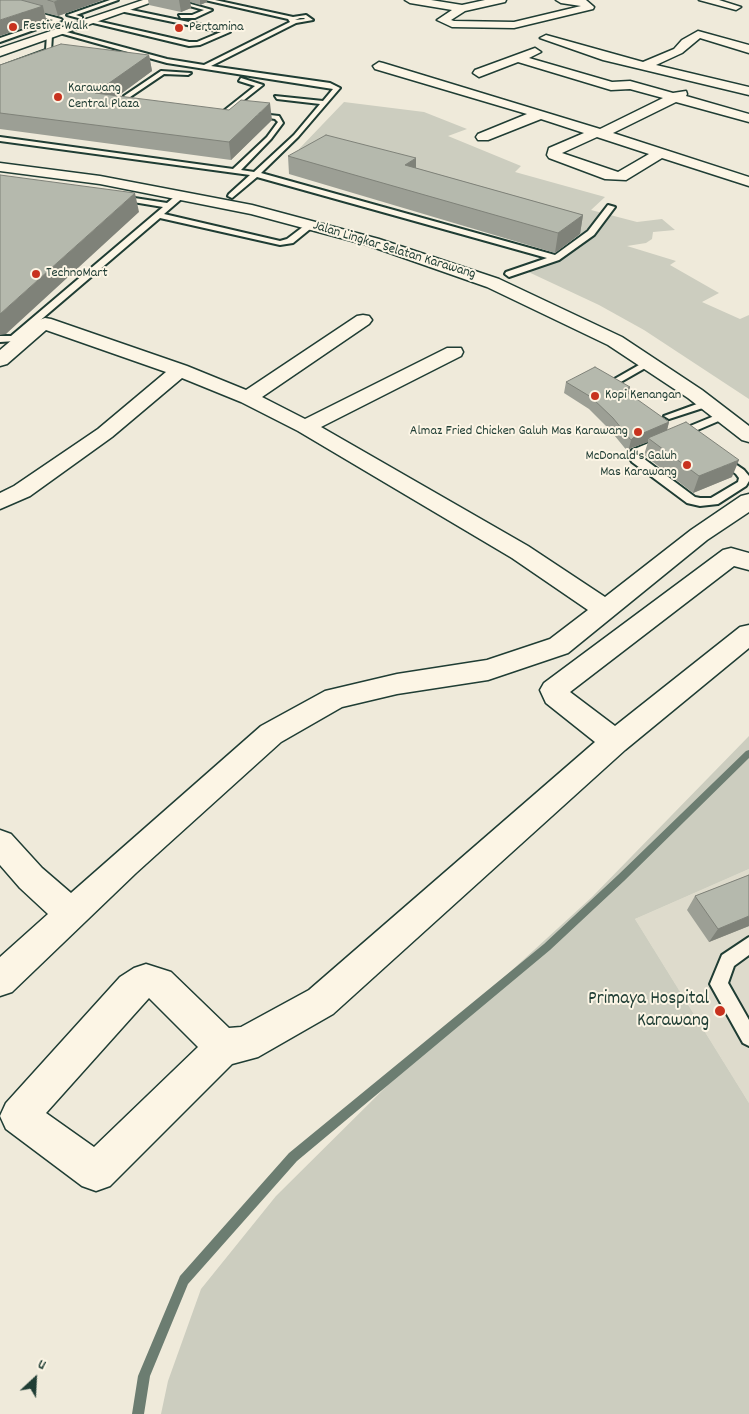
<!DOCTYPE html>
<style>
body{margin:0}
#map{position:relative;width:749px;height:1414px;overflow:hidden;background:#efeada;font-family:Dekko,sans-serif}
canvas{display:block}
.north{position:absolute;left:10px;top:1354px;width:50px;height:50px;-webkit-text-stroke:4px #fcf5e5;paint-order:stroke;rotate:25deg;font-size:14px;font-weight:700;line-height:20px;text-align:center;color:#1f3d34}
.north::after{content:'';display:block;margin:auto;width:18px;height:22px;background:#1f3d34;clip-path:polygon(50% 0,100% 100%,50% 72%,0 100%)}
</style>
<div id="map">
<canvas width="749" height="1414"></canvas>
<div class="north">U</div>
</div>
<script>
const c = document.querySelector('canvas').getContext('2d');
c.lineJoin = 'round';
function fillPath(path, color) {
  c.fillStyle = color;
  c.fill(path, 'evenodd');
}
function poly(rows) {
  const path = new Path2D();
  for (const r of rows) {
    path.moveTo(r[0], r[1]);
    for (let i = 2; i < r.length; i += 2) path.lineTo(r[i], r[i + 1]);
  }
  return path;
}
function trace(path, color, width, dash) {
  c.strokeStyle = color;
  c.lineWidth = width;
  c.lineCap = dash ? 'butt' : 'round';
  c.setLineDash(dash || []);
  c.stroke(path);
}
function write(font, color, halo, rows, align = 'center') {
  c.font = font + ' Dekko,sans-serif';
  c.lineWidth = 4;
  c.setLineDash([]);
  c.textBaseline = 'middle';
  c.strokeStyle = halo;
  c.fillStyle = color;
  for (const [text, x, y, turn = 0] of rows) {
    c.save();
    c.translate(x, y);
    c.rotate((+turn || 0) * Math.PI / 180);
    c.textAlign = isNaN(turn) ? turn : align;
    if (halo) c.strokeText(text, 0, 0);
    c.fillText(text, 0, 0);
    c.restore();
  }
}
fillPath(poly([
 [749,869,749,1103,635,919]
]), '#dedbcc');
fillPath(poly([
 [344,102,424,112,467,129,448,136,521,166,515,172,605,197,591,210,637,222,662,219,675,230,653,232,652,239,646,243,627,246,676,261,670,265,719,293,702,302,740,319,749,315,749,399,644,330,599,305,522,269,556,258,586,236,405,184,327,153,299,149],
 [749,736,749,869,635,919,749,1103,749,1414,161,1414,168,1381,201,1289,276,1196,406,1067,592,897]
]), '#cccdbf');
fillPath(poly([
 [749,750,749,758,624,881,550,950,297,1161,188,1284,150,1376,144,1414,132,1414,138,1376,180,1276,289,1153,544,944,618,875,746,751,749,750]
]), '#6c7d71');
const service = poly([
 [110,0,118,0,76,15,82,17,82,19,67,15,110,0],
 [168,0,177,0,212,10,195,18,181,18,179,15,192,15,204,10,168,0],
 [205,0,215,0,293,17,306,15,313,20,296,23,211,66,330,83,340,88,298,137,261,173,555,255,588,231,608,205,615,207,594,235,559,260,509,277,505,274,506,272,547,258,257,177,232,198,228,196,229,194,250,175,0,141,0,137,233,169,267,137,278,122,275,119,252,115,252,113,279,116,283,123,271,139,241,170,254,172,294,135,320,104,277,99,275,96,323,101,333,89,167,63,56,32,59,30,167,59,204,65,290,22,288,19,205,0],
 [300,18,304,18,305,19,295,20,300,18],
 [0,2,61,19,62,20,0,42,0,38,53,20,0,6,0,2],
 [122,8,227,30,230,32,200,45,189,46,85,21,88,19,189,42,197,42,221,32,120,11,122,8],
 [47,34,52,35,51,52,0,71,0,67,46,50,47,34],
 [161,71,191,73,188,75,164,74,130,97,132,101,143,104,143,106,128,104,124,96,161,71],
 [241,78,263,85,225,115,221,115,221,113,255,86,239,81,241,78],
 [179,193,186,195,164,214,280,241,287,239,308,223,315,225,293,243,280,245,160,218,16,341,0,342,0,336,11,336,163,207,115,199,115,195,167,203,179,193],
 [646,361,654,363,619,383,611,381,646,361],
 [708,400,712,401,712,405,669,419,664,416,708,400],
 [724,412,729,415,728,417,639,455,695,497,700,498,711,498,738,482,739,478,736,474,716,459,717,457,725,457,744,470,749,476,749,481,746,486,718,504,700,506,687,503,632,462,628,455,632,450,724,412],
 [749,937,749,955,734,966,728,983,749,1020,749,1046,743,1043,710,984,722,955,749,937]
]);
const minor = poly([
 [405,0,431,0,462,5,485,0,506,0,505,2,465,11,451,20,454,21,514,22,581,6,561,3,556,0,586,0,594,7,593,9,514,28,452,27,437,20,452,10,410,3,405,0],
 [699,0,719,0,741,7,736,10,699,0],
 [698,31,749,45,749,53,700,38,682,53,656,65,749,87,749,95,603,60,540,38,546,35,643,62,674,49,682,40,698,31],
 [535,48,541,52,529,58,612,82,630,81,673,93,686,91,687,94,686,96,749,114,749,122,676,102,613,133,749,177,749,186,662,158,626,180,605,179,549,158,547,155,549,148,584,133,541,119,488,140,478,140,476,137,478,134,527,114,375,69,373,66,379,62,383,63,600,129,663,98,630,89,611,90,518,62,479,77,473,73,475,70,535,48],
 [597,137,600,138,649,154,618,172,562,153,597,137],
 [363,315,369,316,372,320,369,324,262,397,305,419,447,348,461,348,463,352,461,356,321,427,528,546,605,597,691,530,741,496,749,494,749,512,707,540,568,653,488,680,397,694,342,707,281,742,136,873,12,992,0,996,0,957,48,914,20,888,0,865,0,830,11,834,42,868,71,893,261,726,325,691,397,674,487,660,550,639,588,610,512,558,298,431,241,402,182,378,112,437,30,496,0,509,0,493,14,486,98,429,166,372,46,330,7,364,0,366,0,350,33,322,45,318,51,319,187,366,246,390,357,316,363,315],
 [731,548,749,553,749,570,734,566,570,692,615,726,740,627,749,625,749,648,625,750,333,1014,258,1057,232,1064,110,1186,96,1191,82,1186,6,1129,0,1116,6,1103,120,977,134,968,146,964,171,972,229,1028,241,1027,309,990,595,742,546,703,540,690,544,683,723,550,731,548],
 [149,998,198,1047,94,1147,46,1113,149,998]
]);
const secondary = poly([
 [143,0,158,0,0,56,0,48,143,0]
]);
const primary = poly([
 [0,163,100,176,252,205,379,239,499,279,622,337,702,390,749,426,749,442,742,440,688,398,608,345,487,287,367,245,251,214,100,184,0,171,0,163]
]);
trace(service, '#1f3d34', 4);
trace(minor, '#1f3d34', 3);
trace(secondary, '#1f3d34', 3);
trace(primary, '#1f3d34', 3);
fillPath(service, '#fcf5e5');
fillPath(minor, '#fcf5e5');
fillPath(secondary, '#fcf5e5');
fillPath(primary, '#fcf5e5');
fillPath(poly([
 [0,0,103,0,58,16,45,13,46,20],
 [148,0,206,0,207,2,200,5,190,2,191,8,181,12,149,5],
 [149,55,152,71,118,96,272,120,231,160,0,129,0,65],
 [288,156,416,168,583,215,580,234,555,253,289,174],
 [566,382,630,387,628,394,669,422,667,430,732,477,693,493,644,455,648,442,631,448,628,452,610,430,589,409,564,393],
 [749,875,749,926,709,942,687,910,695,896]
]), '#9c9f95');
fillPath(poly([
 [59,0,103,0,58,16,54,2],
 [179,0,190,0,191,8,181,12],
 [200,0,206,0,207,2,200,5],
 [43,6,46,20,0,36,0,20],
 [149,55,152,71,99,110,95,93],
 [270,103,272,120,231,160,229,142],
 [416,158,416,177,405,165],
 [135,193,139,212,6,334,0,335,0,314],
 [583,215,580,234,555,253,558,233],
 [630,387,627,399,624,390],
 [669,422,666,434,648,438,648,442,631,448,628,452,631,440,634,437],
 [739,460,732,477,693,493,699,476],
 [749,916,749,926,709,942,718,929]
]), '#7f8279');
const building = poly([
 [0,0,21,0,43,6,0,20,0,0],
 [48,0,59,0,54,2,48,0],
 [61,44,149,55,95,93,229,110,241,100,270,103,229,142,0,113,0,65,61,44],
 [326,135,416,158,405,165,583,215,558,233,288,156,326,135],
 [0,175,135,193,0,314,0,175],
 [595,367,630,387,624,390,669,422,634,437,631,440,613,418,591,397,566,382,595,367],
 [686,422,739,460,699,476,648,438,686,422],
 [749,875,749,916,718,929,695,896,749,875]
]);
fillPath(building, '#b5b9ad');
trace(building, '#7f8279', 1);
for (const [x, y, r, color] of [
 [13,27,5,"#c8321e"],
 [179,28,5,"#c8321e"],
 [58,97,5,"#c8321e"],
 [36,274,5,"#c8321e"],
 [595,396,5,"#c8321e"],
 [638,432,5,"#c8321e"],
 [687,465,5,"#c8321e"],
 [720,1011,6,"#c8321e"]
]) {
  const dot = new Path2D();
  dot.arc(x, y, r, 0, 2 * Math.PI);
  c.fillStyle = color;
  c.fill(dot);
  trace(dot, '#fcf5e5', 2);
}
write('14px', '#1f3d34', '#fcf5e5', [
 ["Festive Walk",23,27],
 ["Pertamina",189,28],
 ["Karawang",68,89],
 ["Central Plaza",68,105],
 ["TechnoMart",46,274],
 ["Kopi Kenangan",605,396],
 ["Almaz Fried Chicken Galuh Mas Karawang",628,432,"right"],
 ["McDonald's Galuh",677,457,"right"],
 ["Mas Karawang",677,473,"right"]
], 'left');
write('14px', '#1f3d34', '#fcf5e5', [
 ["Jalan Lingkar Selatan Karawang",394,251,17]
]);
write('19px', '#1f3d34', '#fcf5e5', [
 ["Primaya Hospital",709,1000],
 ["Karawang",709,1022]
], 'right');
</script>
